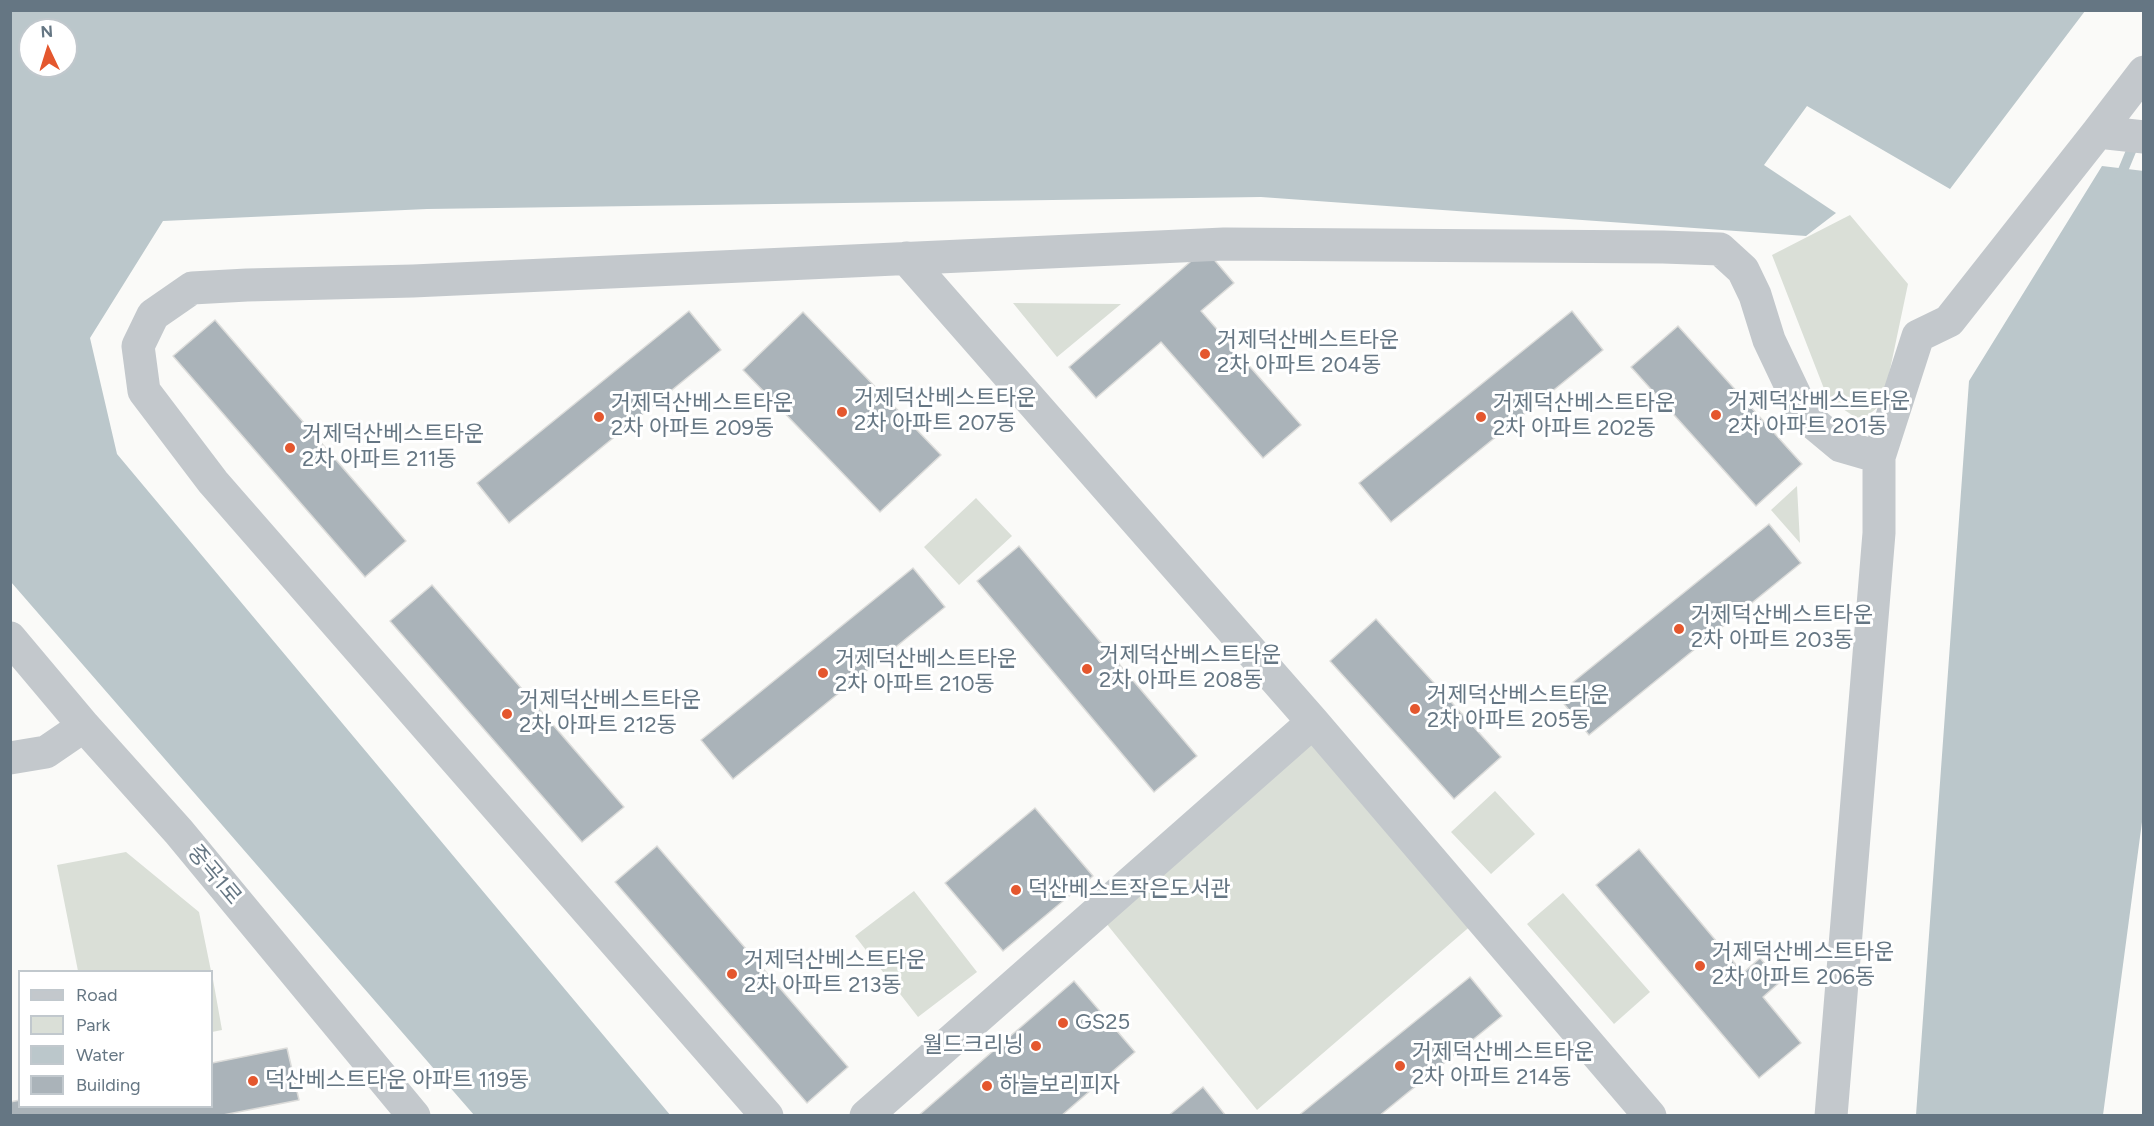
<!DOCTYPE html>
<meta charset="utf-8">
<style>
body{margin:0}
#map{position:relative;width:2154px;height:1126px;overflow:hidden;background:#fafaf8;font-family:Figtree,sans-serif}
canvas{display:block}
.frame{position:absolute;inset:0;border:12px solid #657683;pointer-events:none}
.legend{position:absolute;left:18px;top:970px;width:195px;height:138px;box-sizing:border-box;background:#fff;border:2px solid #c1c8cd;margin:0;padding:8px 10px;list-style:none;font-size:18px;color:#657683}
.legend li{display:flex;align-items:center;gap:12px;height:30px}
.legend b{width:30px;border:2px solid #c1c8cd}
.north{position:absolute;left:18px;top:18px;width:60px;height:60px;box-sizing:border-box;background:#fff;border:2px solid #c1c8cd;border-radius:50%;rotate:356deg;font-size:16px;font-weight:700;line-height:24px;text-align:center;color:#657683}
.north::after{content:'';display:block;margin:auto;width:21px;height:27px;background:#e4572e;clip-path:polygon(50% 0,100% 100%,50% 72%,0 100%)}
</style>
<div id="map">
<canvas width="2154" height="1126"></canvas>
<div class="frame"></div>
<ul class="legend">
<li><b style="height:8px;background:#c3c8cc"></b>Road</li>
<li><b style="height:16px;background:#dadfd7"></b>Park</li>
<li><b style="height:16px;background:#bbc7cb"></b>Water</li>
<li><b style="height:16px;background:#aab3b9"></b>Building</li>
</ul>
<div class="north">N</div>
</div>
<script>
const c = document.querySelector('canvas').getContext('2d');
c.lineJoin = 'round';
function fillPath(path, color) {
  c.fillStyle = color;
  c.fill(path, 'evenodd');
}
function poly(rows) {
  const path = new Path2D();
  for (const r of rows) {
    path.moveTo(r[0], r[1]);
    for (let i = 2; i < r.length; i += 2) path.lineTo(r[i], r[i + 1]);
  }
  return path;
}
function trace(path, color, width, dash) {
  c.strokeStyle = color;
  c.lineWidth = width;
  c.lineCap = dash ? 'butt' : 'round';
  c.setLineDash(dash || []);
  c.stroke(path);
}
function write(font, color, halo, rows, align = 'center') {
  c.font = font + ' Figtree,"Noto Sans KR",sans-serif';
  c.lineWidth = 6;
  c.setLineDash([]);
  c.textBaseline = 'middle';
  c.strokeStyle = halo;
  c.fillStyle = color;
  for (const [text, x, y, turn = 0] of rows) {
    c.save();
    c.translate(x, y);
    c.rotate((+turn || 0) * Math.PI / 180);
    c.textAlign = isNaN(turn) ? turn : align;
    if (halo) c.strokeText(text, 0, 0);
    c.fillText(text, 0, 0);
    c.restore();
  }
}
fillPath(poly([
 [1850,215,1908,284,1883,403,1861,421,1828,399,1772,255],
 [1013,303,1121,304,1057,357],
 [1797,486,1800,543,1771,510],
 [976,498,1012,536,959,585,924,547],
 [1313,722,1481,917,1257,1110,1097,912],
 [1495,791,1535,834,1491,874,1451,832],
 [126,852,199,912,211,971,78,971,57,865],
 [914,891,977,972,918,1017,855,936],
 [1563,893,1650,992,1614,1024,1527,924],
 [212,974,222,1030,212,1032]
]), '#dadfd7');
fillPath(poly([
 [10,11,11,10,2085,11,1950,189,1807,106,1764,165,1836,213,1806,236,1261,197,427,209,163,221,90,338,117,454,671,1116,474,1115,11,582],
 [30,30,66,30,66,66,30,66],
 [2102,166,2144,171,2144,807,2103,1115,1916,1115,1969,381]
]), '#bbc7cb');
trace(poly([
 [2119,180,2136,139]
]), '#bbc7cb', 10);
const building = poly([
 [1205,249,1234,283,1201,311,1301,425,1263,458,1161,342,1096,398,1069,367,1205,249],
 [689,311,721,350,509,523,477,483,689,311],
 [1572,311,1603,350,1391,522,1359,483,1572,311],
 [803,312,941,455,880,512,743,370,803,312],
 [215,320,406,541,365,577,173,356,215,320],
 [1678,326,1802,464,1756,506,1631,367,1678,326],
 [1769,524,1801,563,1589,735,1557,695,1769,524],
 [1019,546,1197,756,1154,792,977,581,1019,546],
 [913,568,945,607,733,779,701,740,913,568],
 [432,585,624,807,582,842,390,621,432,585],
 [1376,619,1501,757,1454,799,1330,661,1376,619],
 [1035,808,1093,876,1003,951,945,883,1035,808],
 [657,846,848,1067,807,1103,615,882,657,846],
 [1639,849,1743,973,1760,958,1780,982,1763,997,1801,1043,1759,1078,1596,885,1639,849],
 [1470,977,1502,1016,1379,1116,1298,1116,1470,977],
 [1074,981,1135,1052,1061,1116,918,1116,1074,981],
 [287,1048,299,1100,218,1116,10,1116,10,1102,20,1100,20,1106,212,1106,212,1063,287,1048],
 [1203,1087,1226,1116,1168,1116,1203,1087]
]);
fillPath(building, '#aab3b9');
trace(building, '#dcdcda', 1.5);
trace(poly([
 [2098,132,2144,137],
 [906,258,1313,722,1650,1116],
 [1879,457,1918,336,1949,321,2098,132,2144,72],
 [10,638,84,726,179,832,414,1116],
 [10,758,46,752,84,726],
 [767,1116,213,482,144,391,138,346,153,315,192,288,247,285,413,281,1224,244,1663,247,1720,249,1743,270,1755,295,1769,340,1805,416,1841,446,1879,457,1879,533,1831,1116],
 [866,1116,1313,722]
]), '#c3c8cc', 33);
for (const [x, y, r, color] of [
 [1205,354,6,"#e4572e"],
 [842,412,6,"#e4572e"],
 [1716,415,6,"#e4572e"],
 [599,417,6,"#e4572e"],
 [1481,417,6,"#e4572e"],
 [290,448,6,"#e4572e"],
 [1679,629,6,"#e4572e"],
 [1087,669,6,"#e4572e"],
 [823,673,6,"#e4572e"],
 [1415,709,6,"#e4572e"],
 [507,714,6,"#e4572e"],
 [1016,890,6,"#e4572e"],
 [1700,966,6,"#e4572e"],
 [732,974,6,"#e4572e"],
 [1063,1023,6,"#e4572e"],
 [1036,1046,6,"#e4572e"],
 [1400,1066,6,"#e4572e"],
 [253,1081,6,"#e4572e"],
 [987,1086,6,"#e4572e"]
]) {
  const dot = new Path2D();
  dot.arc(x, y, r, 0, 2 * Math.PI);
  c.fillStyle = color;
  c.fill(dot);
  trace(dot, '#fff', 2);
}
write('22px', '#657683', '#fff', [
 ["거제덕산베스트타운",1217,341],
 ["2차 아파트 204동",1217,366],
 ["거제덕산베스트타운",854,399],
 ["2차 아파트 207동",854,424],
 ["거제덕산베스트타운",1728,402],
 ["2차 아파트 201동",1728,427],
 ["거제덕산베스트타운",611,404],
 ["2차 아파트 209동",611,429],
 ["거제덕산베스트타운",1493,404],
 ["2차 아파트 202동",1493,429],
 ["거제덕산베스트타운",302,435],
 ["2차 아파트 211동",302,460],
 ["거제덕산베스트타운",1691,616],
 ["2차 아파트 203동",1691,641],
 ["거제덕산베스트타운",1099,656],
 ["2차 아파트 208동",1099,681],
 ["거제덕산베스트타운",835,660],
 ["2차 아파트 210동",835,685],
 ["거제덕산베스트타운",1427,696],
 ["2차 아파트 205동",1427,721],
 ["거제덕산베스트타운",519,701],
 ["2차 아파트 212동",519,726],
 ["덕산베스트작은도서관",1028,890],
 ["거제덕산베스트타운",1712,953],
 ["2차 아파트 206동",1712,978],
 ["거제덕산베스트타운",744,961],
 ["2차 아파트 213동",744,986],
 ["GS25",1075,1023],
 ["월드크리닝",1024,1046,"right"],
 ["거제덕산베스트타운",1412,1053],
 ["2차 아파트 214동",1412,1078],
 ["덕산베스트타운 아파트 119동",265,1081],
 ["하늘보리피자",999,1086]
], 'left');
write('22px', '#657683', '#fff', [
 ["중곡1로",214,875,50]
]);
</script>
